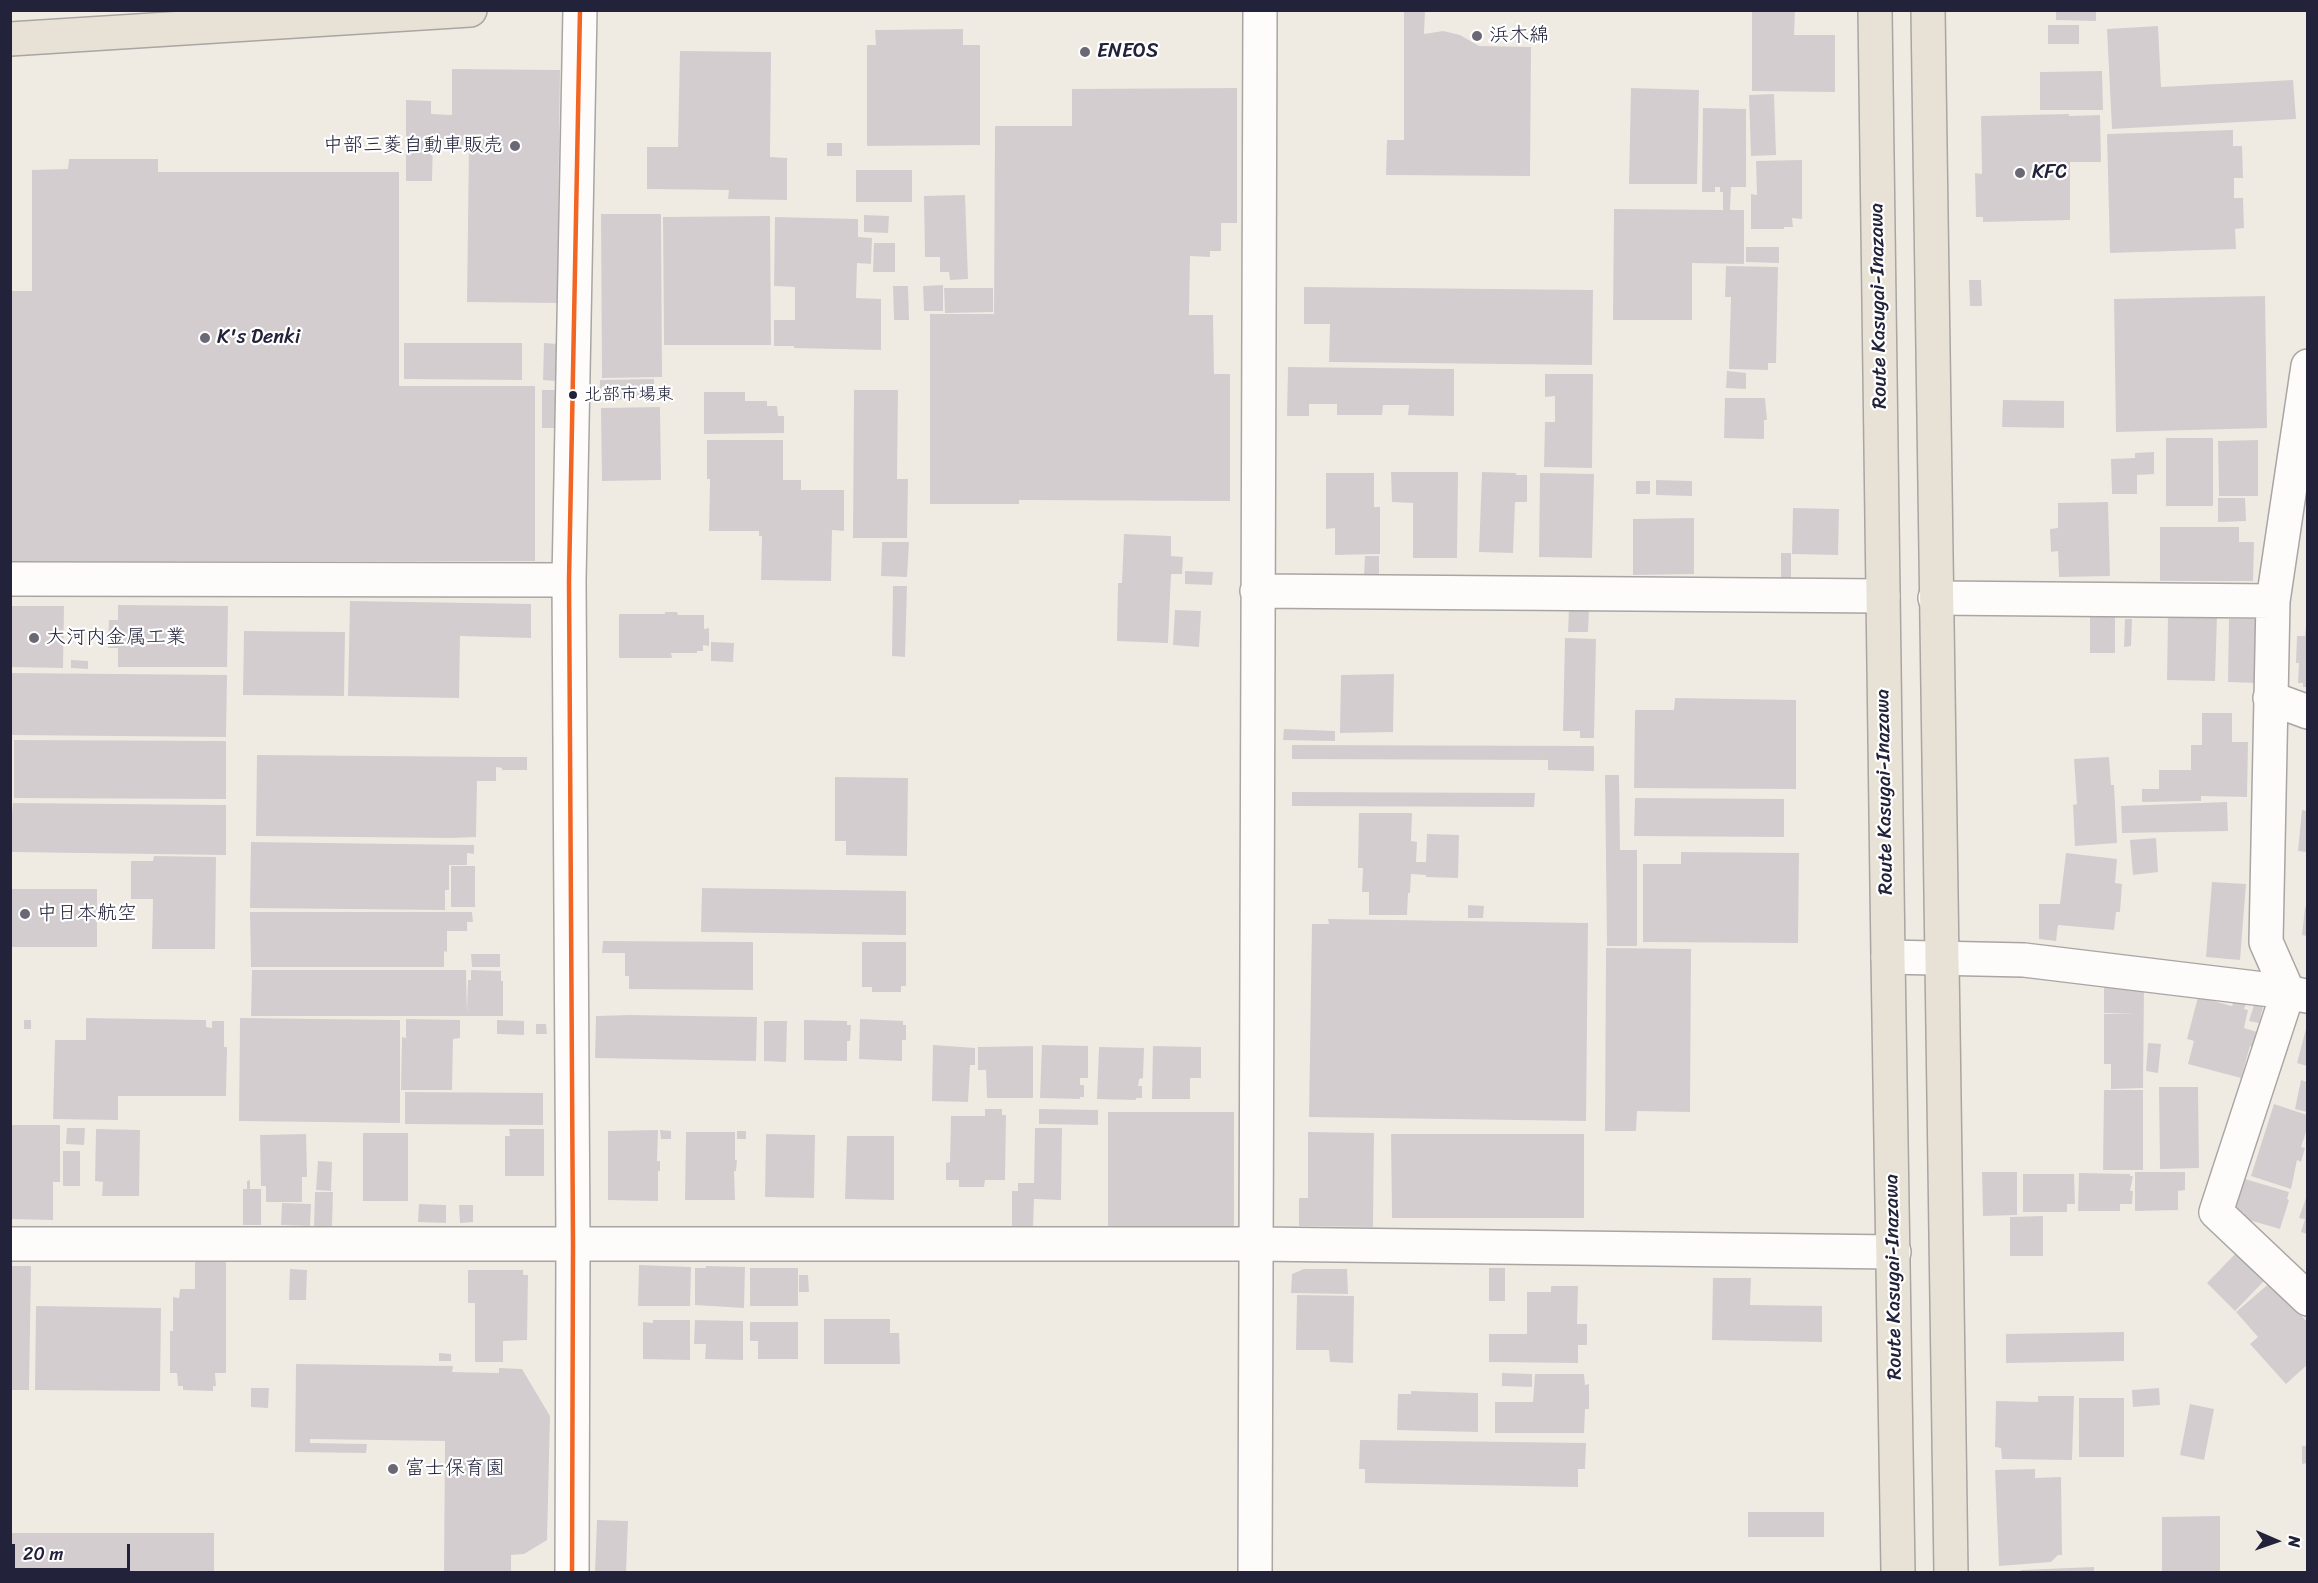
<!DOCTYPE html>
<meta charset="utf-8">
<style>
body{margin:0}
#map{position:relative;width:2318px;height:1583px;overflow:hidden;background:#f0ebe2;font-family:Sriracha,sans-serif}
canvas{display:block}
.frame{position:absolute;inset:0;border:12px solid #22223b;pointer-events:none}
.north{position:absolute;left:2246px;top:1511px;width:60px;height:60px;-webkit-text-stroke:4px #fff;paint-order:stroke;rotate:92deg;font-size:16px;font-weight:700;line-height:24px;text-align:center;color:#22223b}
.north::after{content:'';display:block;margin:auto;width:21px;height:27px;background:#22223b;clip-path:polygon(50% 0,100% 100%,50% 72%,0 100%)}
.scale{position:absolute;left:12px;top:1544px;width:118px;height:27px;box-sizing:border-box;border:3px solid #22223b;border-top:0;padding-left:8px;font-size:18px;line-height:21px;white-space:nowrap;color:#22223b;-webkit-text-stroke:4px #fff;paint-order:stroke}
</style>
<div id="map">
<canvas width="2318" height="1583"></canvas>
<div class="frame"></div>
<div class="north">N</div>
<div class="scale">20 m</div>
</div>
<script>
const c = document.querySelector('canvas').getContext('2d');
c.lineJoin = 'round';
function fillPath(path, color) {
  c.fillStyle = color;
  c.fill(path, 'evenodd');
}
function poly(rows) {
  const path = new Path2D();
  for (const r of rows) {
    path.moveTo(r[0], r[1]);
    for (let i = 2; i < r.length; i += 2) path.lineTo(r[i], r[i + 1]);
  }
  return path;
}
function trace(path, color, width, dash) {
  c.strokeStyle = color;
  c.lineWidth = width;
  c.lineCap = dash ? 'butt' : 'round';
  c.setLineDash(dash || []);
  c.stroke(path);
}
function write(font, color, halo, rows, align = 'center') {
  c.font = font + ' Sriracha,"Klee One",sans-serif';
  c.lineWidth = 4.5;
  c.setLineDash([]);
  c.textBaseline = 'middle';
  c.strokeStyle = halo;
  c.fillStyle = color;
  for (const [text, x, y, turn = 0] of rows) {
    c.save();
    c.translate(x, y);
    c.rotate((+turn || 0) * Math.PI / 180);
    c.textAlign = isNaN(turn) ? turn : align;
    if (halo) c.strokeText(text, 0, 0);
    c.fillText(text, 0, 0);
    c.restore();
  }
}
fillPath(poly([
 [1404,10,1425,11,1424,34,1443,31,1460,35,1479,46,1531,47,1530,176,1386,175,1387,140,1404,140],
 [1752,10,1795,10,1794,35,1835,35,1835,92,1752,91],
 [2056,10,2096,10,2096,21,2056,20],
 [2048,25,2079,25,2079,44,2048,44],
 [2158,26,2161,87,2293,80,2296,119,2112,129,2107,29],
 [963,29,963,45,980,45,980,145,867,146,867,45,876,45,875,30],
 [680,51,771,52,770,157,787,158,787,200,728,199,729,190,647,189,647,147,678,147],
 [452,69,560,70,557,303,467,302,469,145,451,145,452,139,433,139,432,181,406,181,406,100,431,101,431,114,452,115],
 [2102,71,2103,110,2040,110,2040,72],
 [1237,88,1237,223,1221,223,1221,251,1210,251,1210,257,1190,256,1189,315,1213,315,1214,374,1230,374,1230,501,1019,500,1019,504,930,504,930,314,994,314,995,126,1072,126,1072,89],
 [1631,88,1699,90,1697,184,1629,184],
 [1774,94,1776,155,1751,156,1749,95],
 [1703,108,1746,109,1746,187,1731,187,1730,210,1744,210,1744,264,1692,263,1692,320,1613,320,1614,209,1723,210,1723,192,1720,192,1720,187,1715,187,1715,192,1702,192],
 [2069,114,2069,116,2100,115,2101,162,2070,162,2070,220,1983,222,1983,217,1976,217,1975,173,1982,174,1981,116],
 [2233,130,2233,146,2242,146,2243,178,2234,178,2234,198,2243,198,2244,228,2235,229,2236,249,2110,253,2107,134],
 [827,143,842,143,842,156,827,156],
 [69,159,158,159,158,172,399,172,399,386,535,386,535,561,10,561,10,291,32,291,32,170,68,169],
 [1802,160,1802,219,1792,218,1793,227,1784,227,1784,229,1751,229,1751,194,1757,195,1756,161],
 [856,170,912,170,912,202,856,202],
 [965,195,968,279,950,280,949,272,940,272,940,257,925,257,924,196],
 [601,214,661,214,662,377,602,378],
 [864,215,889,216,888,233,864,232],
 [770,216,771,345,664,345,663,217],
 [775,217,858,219,858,237,872,238,871,264,857,263,856,298,881,299,881,350,794,348,794,346,774,346,774,320,795,320,795,287,774,286],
 [874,243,895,243,895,272,873,272],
 [1746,247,1779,247,1779,263,1746,262],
 [1726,266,1778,267,1776,363,1768,363,1768,370,1729,369,1731,297,1725,297],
 [1969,280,1981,280,1982,306,1970,306],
 [943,285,943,311,924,311,923,286],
 [893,286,908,286,909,320,894,320],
 [1304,287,1593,290,1592,365,1329,362,1330,324,1304,324],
 [944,288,993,288,993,312,945,313],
 [2265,296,2267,428,2116,432,2114,299],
 [404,343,522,343,522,380,404,379],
 [544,343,558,344,556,381,543,380],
 [1288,367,1454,369,1454,416,1408,415,1409,405,1383,405,1382,415,1337,415,1337,404,1309,404,1309,416,1287,416],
 [1727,371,1746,373,1746,389,1726,388],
 [1545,374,1593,374,1592,468,1544,467,1545,422,1555,422,1555,396,1545,397],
 [654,379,654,399,599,400,600,380],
 [542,390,558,390,559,428,542,428],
 [854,390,898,390,897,479,908,479,907,538,853,538],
 [704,392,745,392,745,401,767,401,767,406,777,406,778,416,784,416,784,433,704,434],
 [1725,398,1765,398,1767,420,1764,420,1764,439,1724,438],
 [2003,400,2064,401,2064,428,2002,427],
 [660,407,661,480,602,481,601,408],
 [2166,438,2213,438,2213,506,2166,506],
 [707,440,783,440,783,480,801,480,801,490,844,490,844,531,832,530,831,581,761,580,762,536,759,536,759,531,709,531,710,479,707,479],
 [2258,440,2258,496,2219,496,2218,441],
 [2154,452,2154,474,2137,475,2137,494,2112,494,2111,459,2135,458,2135,453],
 [1391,472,1458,472,1457,558,1413,558,1413,503,1392,502],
 [1482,472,1516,473,1516,475,1527,475,1527,502,1515,502,1513,553,1479,552],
 [1326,473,1374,473,1374,507,1380,507,1380,554,1335,555,1335,528,1326,529],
 [1540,473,1594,474,1592,558,1539,557],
 [1656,480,1692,481,1692,496,1656,495],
 [1636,481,1650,481,1650,494,1636,494],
 [2306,485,2307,485,2307,504,2303,503],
 [2218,498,2245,498,2246,521,2218,522],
 [2108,502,2110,576,2059,577,2058,551,2051,552,2050,529,2058,528,2058,503],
 [1793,508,1839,509,1838,555,1792,554],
 [1694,518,1694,574,1633,575,1633,519],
 [2160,527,2239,527,2239,542,2254,542,2253,581,2160,581],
 [1124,534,1171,536,1171,556,1183,557,1182,574,1171,574,1168,643,1117,641,1118,583,1122,583],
 [882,542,909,542,907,577,881,576],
 [1781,553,1791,553,1791,580,1781,579],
 [1365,556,1379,556,1379,575,1364,575],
 [1185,571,1213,572,1212,585,1185,584],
 [893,586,907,586,905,657,892,656],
 [350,601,531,604,531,638,460,636,459,698,348,696],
 [118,605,228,606,227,667,118,667,118,648,108,648,109,620,118,620],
 [10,606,64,606,63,668,10,667],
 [1569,608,1589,609,1588,632,1568,632],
 [1175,610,1201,611,1199,647,1173,645],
 [665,612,677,612,678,615,704,615,704,629,709,628,709,646,703,645,703,651,697,651,697,653,671,653,672,658,619,658,619,614,665,614],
 [2168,615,2217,616,2215,681,2167,680],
 [2090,616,2115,616,2115,653,2090,653],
 [2125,619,2132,619,2131,646,2124,647],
 [2229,619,2258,619,2257,683,2228,682],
 [2306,626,2307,626,2307,687,2303,687,2303,683,2298,683,2299,663,2296,663,2297,636,2305,636],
 [244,631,345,632,344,696,243,695],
 [1565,638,1596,639,1594,738,1580,738,1580,731,1563,731],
 [711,642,734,643,733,662,711,661],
 [71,660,88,661,88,669,71,668],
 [10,673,227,675,226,737,10,735],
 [1394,674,1393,732,1340,733,1341,675],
 [1675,698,1796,700,1796,789,1634,788,1635,710,1674,710],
 [2202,713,2232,713,2232,742,2248,742,2247,797,2201,796,2201,801,2142,802,2142,789,2159,789,2159,770,2191,770,2191,745,2202,745],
 [1284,729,1335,731,1335,741,1283,740],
 [14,740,226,741,226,799,14,798],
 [1292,745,1594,746,1594,771,1548,770,1548,760,1292,759],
 [257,755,503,757,527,757,527,770,502,770,502,768,496,767,496,781,477,781,476,837,451,838,256,836],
 [2109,757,2111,785,2114,785,2117,843,2075,846,2073,805,2077,804,2074,759],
 [1605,775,1619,775,1620,850,1637,850,1637,946,1607,946],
 [835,777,908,778,907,856,846,855,846,841,835,841],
 [1292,792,1535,793,1534,807,1292,806],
 [1635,798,1784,799,1784,837,1634,836],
 [2227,802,2228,831,2122,833,2121,806],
 [13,803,226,805,226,855,12,852,10,815,12,815],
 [2302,810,2307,811,2307,852,2298,851],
 [1359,813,1412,813,1411,841,1417,842,1416,862,1426,862,1427,834,1459,835,1458,878,1426,877,1426,875,1411,874,1410,893,1408,893,1407,915,1369,915,1369,892,1362,892,1363,868,1358,868],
 [2156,838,2158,872,2133,875,2130,840],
 [251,842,474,845,474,854,467,853,467,865,449,865,449,890,445,890,445,910,250,908],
 [1681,852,1799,853,1798,943,1643,942,1643,864,1681,864],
 [2066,853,2117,859,2115,883,2122,884,2120,912,2116,912,2114,930,2058,925,2056,941,2039,939,2039,904,2060,904],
 [154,856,216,857,215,949,152,949,153,899,131,899,131,861,153,861],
 [451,866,475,866,475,907,451,907],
 [2212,882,2246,884,2240,960,2206,957],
 [702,888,906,891,906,935,701,932],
 [10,889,97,889,97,947,10,947],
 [1468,905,1484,906,1483,918,1468,918],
 [2305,907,2307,908,2307,936,2302,935],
 [250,912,472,912,473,922,467,922,467,931,447,931,447,952,444,951,444,967,251,967],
 [1328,919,1588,923,1586,1121,1309,1117,1312,924,1329,924],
 [603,941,753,942,753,990,629,989,629,976,625,976,625,953,602,953],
 [862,942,906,942,906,986,901,986,901,992,872,992,872,987,862,987],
 [1606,948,1691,949,1690,1112,1637,1111,1636,1131,1605,1131],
 [471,954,500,954,500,967,472,967],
 [252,970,466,970,467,1013,468,980,471,980,471,970,501,971,501,981,503,981,503,1016,251,1016],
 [2104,985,2144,985,2143,1088,2111,1089,2111,1064,2104,1064,2104,1014,2136,1013,2104,1013],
 [2198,997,2232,1006,2234,1001,2246,1004,2244,1009,2248,1010,2244,1028,2257,1032,2254,1047,2250,1046,2241,1078,2188,1064,2194,1041,2187,1039],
 [2254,1005,2263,1007,2259,1023,2249,1021],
 [630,1015,757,1017,756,1061,595,1058,596,1016],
 [86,1018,206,1020,206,1027,212,1028,212,1021,224,1021,224,1047,227,1047,226,1096,118,1096,118,1120,53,1119,55,1040,86,1040],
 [240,1018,400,1020,400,1123,239,1121],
 [406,1019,460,1020,460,1038,453,1039,452,1090,401,1090,402,1037,406,1038],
 [860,1019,903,1021,903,1025,906,1025,906,1040,902,1040,902,1061,859,1059],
 [24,1020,31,1020,31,1029,24,1029],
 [497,1020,524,1021,524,1035,497,1034],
 [804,1020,847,1021,847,1025,851,1025,850,1041,847,1041,847,1061,804,1060],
 [764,1021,787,1021,786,1062,764,1061],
 [536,1024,546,1024,547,1034,536,1034],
 [2307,1025,2307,1066,2297,1063],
 [2148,1043,2161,1044,2158,1073,2146,1071],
 [933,1045,975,1048,975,1065,970,1065,968,1102,932,1101],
 [1042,1045,1088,1046,1088,1078,1080,1078,1080,1085,1084,1085,1084,1097,1080,1097,1080,1099,1040,1098],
 [1033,1046,1033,1098,987,1098,986,1070,978,1070,978,1047],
 [1153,1046,1201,1047,1201,1078,1190,1078,1190,1099,1152,1099],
 [1099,1047,1144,1048,1143,1078,1139,1079,1138,1086,1142,1086,1142,1098,1136,1098,1136,1100,1097,1099],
 [2301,1080,2307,1082,2307,1112,2295,1109],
 [2159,1087,2198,1087,2199,1168,2160,1169],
 [2104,1090,2143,1090,2143,1170,2103,1170],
 [405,1092,543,1093,543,1125,405,1124],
 [2274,1104,2307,1115,2307,1133,2306,1132,2301,1147,2305,1148,2301,1162,2297,1160,2291,1189,2251,1176],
 [985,1109,1002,1109,1002,1115,1006,1115,1005,1180,985,1180,984,1187,959,1187,959,1180,946,1180,946,1163,950,1162,951,1116,985,1116],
 [1039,1109,1098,1110,1098,1125,1039,1124],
 [1108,1112,1234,1112,1234,1227,1216,1226,1216,1229,1108,1229],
 [10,1125,60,1125,60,1182,53,1182,53,1220,10,1219],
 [67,1128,85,1128,84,1145,66,1144],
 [1035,1128,1062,1128,1061,1200,1034,1199,1033,1228,1012,1228,1012,1191,1018,1191,1018,1183,1034,1183],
 [96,1129,140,1130,139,1196,102,1196,103,1182,95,1181],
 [509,1129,544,1129,544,1176,505,1176,505,1136,510,1136],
 [658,1130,657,1161,660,1161,660,1171,658,1171,658,1201,608,1200,608,1131],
 [660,1130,671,1131,671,1139,661,1139],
 [737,1131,746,1131,746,1139,737,1139],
 [686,1132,735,1132,735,1160,737,1160,736,1171,734,1171,735,1200,685,1200],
 [1308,1132,1374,1133,1373,1227,1299,1226,1299,1198,1308,1198],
 [363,1133,408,1133,408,1201,363,1201],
 [306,1134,307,1177,302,1177,302,1202,266,1202,266,1186,261,1186,260,1135],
 [766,1134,815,1135,814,1198,765,1197],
 [1391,1134,1584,1134,1584,1218,1392,1218],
 [847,1136,894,1136,894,1200,845,1199],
 [63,1151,80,1151,80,1186,63,1186],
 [318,1161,332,1162,331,1191,316,1190],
 [1982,1172,2017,1172,2017,1215,1983,1216],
 [2135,1172,2185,1172,2185,1190,2178,1191,2178,1210,2135,1211],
 [2079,1173,2130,1174,2130,1176,2133,1176,2130,1191,2133,1191,2132,1204,2120,1204,2120,1211,2078,1211],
 [2023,1174,2074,1174,2075,1204,2067,1204,2067,1212,2023,1212],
 [2245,1179,2289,1192,2287,1199,2289,1200,2280,1229,2242,1218,2244,1213,2235,1210],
 [250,1180,250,1189,261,1189,261,1225,243,1225,243,1189,247,1189,247,1181],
 [315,1192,333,1192,332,1226,314,1226],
 [2307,1195,2307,1234,2301,1232,2305,1219,2299,1218],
 [282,1203,311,1204,310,1226,281,1225],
 [419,1204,446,1205,446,1223,418,1222],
 [459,1205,473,1205,473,1222,460,1223],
 [2043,1216,2043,1256,2010,1256,2010,1217],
 [2236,1253,2264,1281,2235,1311,2207,1283],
 [195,1261,226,1261,226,1373,215,1373,216,1386,213,1386,213,1391,183,1390,183,1386,178,1386,177,1373,170,1373,170,1331,173,1331,173,1297,179,1298,180,1289,195,1289],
 [639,1265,691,1267,690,1306,638,1306],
 [10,1266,31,1266,29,1390,10,1390],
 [706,1266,745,1267,744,1308,695,1305,695,1268,706,1268],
 [750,1268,798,1268,798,1306,750,1306],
 [1489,1268,1505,1268,1505,1301,1489,1301],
 [290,1269,307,1270,306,1300,289,1300],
 [1304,1269,1347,1269,1348,1294,1291,1293,1292,1274],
 [468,1270,523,1270,523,1275,528,1275,527,1340,503,1341,503,1362,475,1362,475,1303,468,1303],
 [799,1275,808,1275,809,1292,799,1292],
 [1713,1278,1751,1278,1750,1305,1822,1306,1822,1342,1712,1340],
 [2272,1281,2307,1322,2307,1365,2286,1384,2250,1344,2258,1337,2236,1312],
 [1551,1286,1578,1286,1577,1324,1587,1324,1587,1345,1578,1345,1578,1363,1489,1362,1489,1334,1527,1334,1527,1292,1551,1292],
 [1297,1295,1354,1296,1353,1363,1330,1362,1329,1350,1296,1350],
 [36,1306,161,1308,160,1391,35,1390],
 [824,1319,890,1319,890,1333,899,1333,900,1364,824,1364],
 [653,1320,690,1320,690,1360,643,1359,643,1322,653,1323],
 [695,1320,743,1321,743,1360,705,1359,706,1344,694,1344],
 [750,1322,798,1322,798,1359,758,1359,758,1341,750,1341],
 [2124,1332,2124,1361,2006,1363,2006,1334],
 [439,1353,451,1354,451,1361,439,1361],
 [296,1364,453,1366,452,1372,499,1373,499,1368,522,1369,550,1416,547,1540,524,1554,511,1555,511,1572,444,1572,445,1441,310,1439,310,1443,367,1444,366,1453,295,1452],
 [1502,1373,1532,1374,1532,1387,1502,1386],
 [1535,1374,1584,1374,1585,1385,1589,1384,1589,1409,1585,1409,1584,1433,1495,1433,1495,1402,1533,1402],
 [251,1388,269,1388,268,1408,251,1407],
 [2159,1388,2160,1405,2133,1407,2132,1390],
 [1411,1391,1478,1393,1478,1432,1397,1430,1398,1394,1411,1394],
 [2038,1396,2074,1396,2072,1460,2002,1459,2001,1448,1995,1447,1996,1401,2038,1402],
 [2079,1398,2124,1398,2124,1457,2079,1457],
 [2190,1404,2214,1409,2204,1460,2180,1455],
 [1360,1440,1586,1443,1585,1469,1578,1469,1578,1487,1365,1483,1365,1469,1359,1469],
 [2302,1446,2307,1446,2307,1463,2302,1464],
 [2035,1469,2035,1478,2061,1477,2062,1555,2058,1555,2051,1562,1999,1566,1995,1470],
 [1748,1512,1824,1512,1824,1537,1748,1537],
 [2220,1516,2220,1572,2162,1572,2162,1517],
 [597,1520,628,1521,626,1572,595,1572],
 [10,1533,214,1533,214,1572,10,1572],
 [2094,1567,2094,1572,2021,1572,2021,1570]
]), '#d4cdd0');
const minor = poly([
 [2308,366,2273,601,2266,942,2288,992,2216,1212,2308,1299],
 [10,579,569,580],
 [1257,591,1883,596],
 [1935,598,2273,601],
 [2270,698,2308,712],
 [1888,957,2024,960,2288,992,2306,996],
 [10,1244,1257,1244,1894,1252],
 [572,1572,573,1245,569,580,580,10],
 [1255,1572,1260,10]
]);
const major = poly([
 [1875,10,1888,957,1898,1572],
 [1928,10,1951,1572]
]);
const highway = poly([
 [10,39,470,10]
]);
trace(minor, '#a8a5a3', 36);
trace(major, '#a8a5a3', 36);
trace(highway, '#a8a5a3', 36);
trace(minor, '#fdfcfb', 33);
trace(major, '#e8e2d6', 33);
trace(highway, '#e8e2d6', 33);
trace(poly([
 [572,1572,573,1245,569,580,580,10]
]), '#f26522', 4.5);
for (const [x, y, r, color] of [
 [1477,36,6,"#6a6875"],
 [1085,52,6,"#6a6875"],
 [515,146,6,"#6a6875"],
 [2020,173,6,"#6a6875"],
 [205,338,6,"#6a6875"],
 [573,395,5,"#22223b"],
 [34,638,6,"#6a6875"],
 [25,914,6,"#6a6875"],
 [393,1469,6,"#6a6875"]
]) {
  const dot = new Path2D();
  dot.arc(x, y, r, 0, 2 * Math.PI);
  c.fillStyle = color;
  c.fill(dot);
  trace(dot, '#fff', 2);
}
write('18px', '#22223b', '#fff', [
 ["北部市場東",584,395]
], 'left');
write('20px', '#22223b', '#fff', [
 ["浜木綿",1489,36],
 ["ENEOS",1097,52],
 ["中部三菱自動車販売",503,146,"right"],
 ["KFC",2032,173],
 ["K's Denki",217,338],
 ["大河内金属工業",46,638],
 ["中日本航空",37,914],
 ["富士保育園",405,1469]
], 'left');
write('20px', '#22223b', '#fff', [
 ["Route Kasugai-Inazawa",1879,306,-91],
 ["Route Kasugai-Inazawa",1885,792,-91],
 ["Route Kasugai-Inazawa",1894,1277,-91]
]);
</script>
